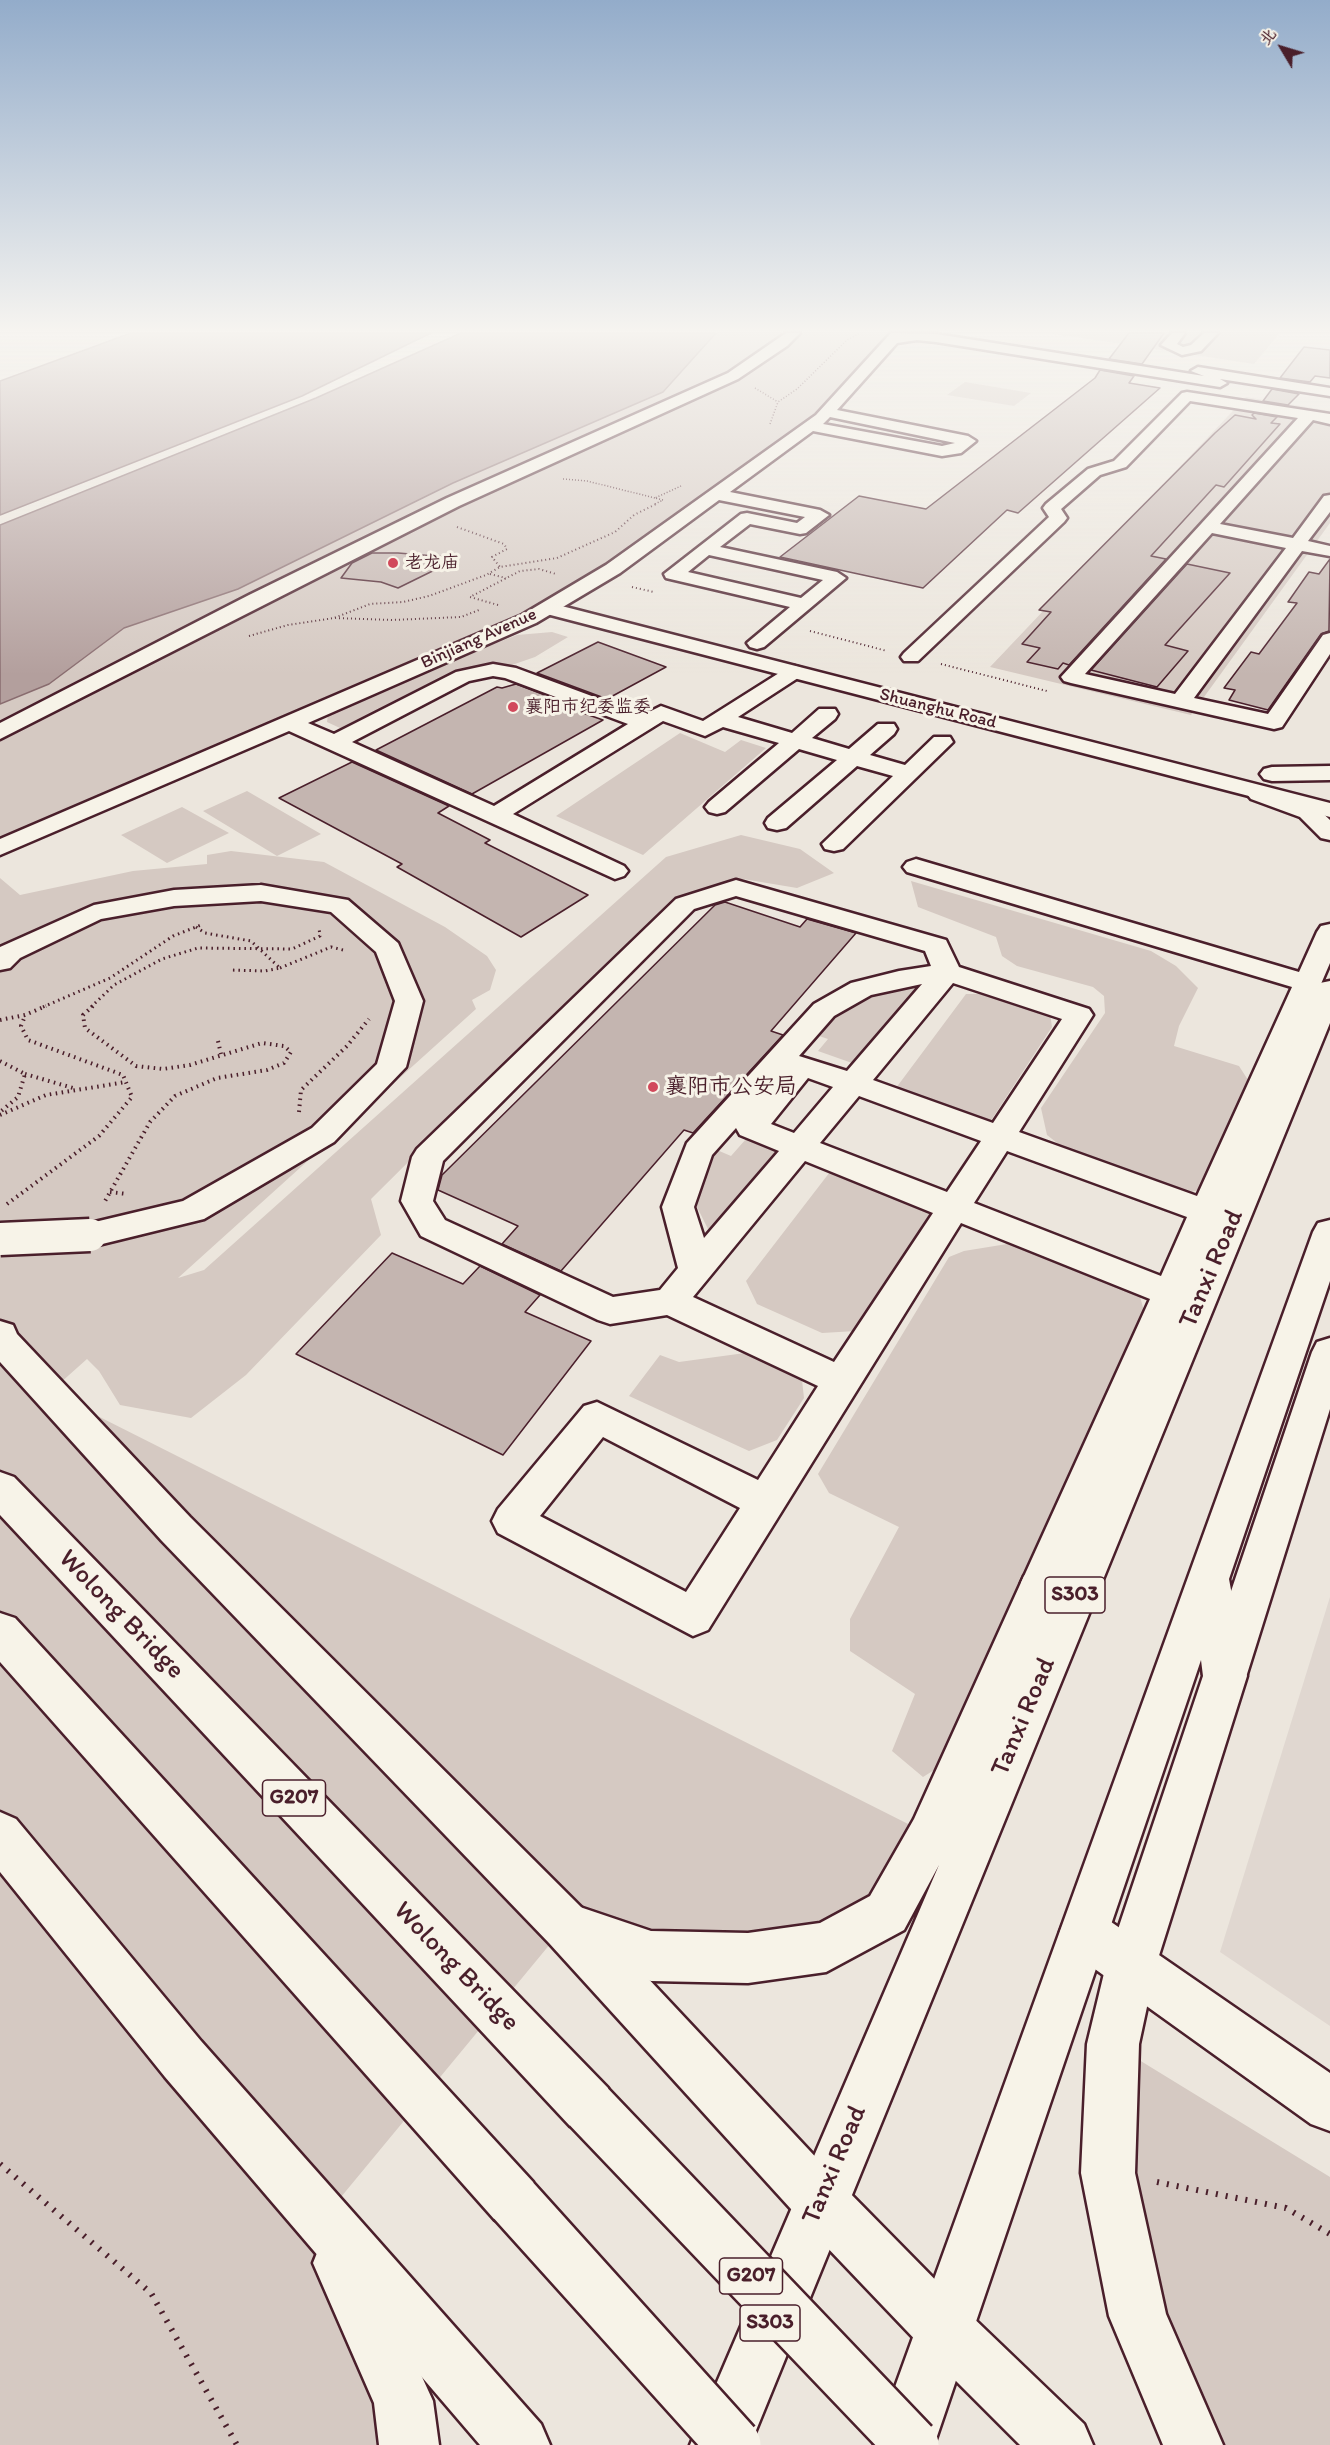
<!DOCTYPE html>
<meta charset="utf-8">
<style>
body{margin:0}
#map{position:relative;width:1330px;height:2445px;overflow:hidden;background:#ece6dd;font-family:Itim,"LXGW WenKai TC",sans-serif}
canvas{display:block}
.north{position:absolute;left:1252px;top:18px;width:60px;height:60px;-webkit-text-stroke:4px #f7f3e8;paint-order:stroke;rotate:308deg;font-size:16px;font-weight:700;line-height:24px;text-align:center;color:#4a1f2b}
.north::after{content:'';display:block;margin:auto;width:21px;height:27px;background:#4a1f2b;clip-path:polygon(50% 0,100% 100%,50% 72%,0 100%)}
</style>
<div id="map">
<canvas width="1330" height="2445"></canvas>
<div class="north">北</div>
</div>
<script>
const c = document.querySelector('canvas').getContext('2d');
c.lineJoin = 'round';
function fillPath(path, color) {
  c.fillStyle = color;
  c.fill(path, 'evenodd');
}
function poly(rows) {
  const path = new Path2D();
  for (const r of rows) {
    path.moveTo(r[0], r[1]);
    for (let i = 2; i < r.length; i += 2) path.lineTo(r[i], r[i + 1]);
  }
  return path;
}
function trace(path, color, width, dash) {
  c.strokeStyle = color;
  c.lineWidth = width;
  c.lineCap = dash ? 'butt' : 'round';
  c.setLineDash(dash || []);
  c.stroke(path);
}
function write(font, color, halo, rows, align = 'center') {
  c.font = font + ' Itim,"LXGW WenKai TC",sans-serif';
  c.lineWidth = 6;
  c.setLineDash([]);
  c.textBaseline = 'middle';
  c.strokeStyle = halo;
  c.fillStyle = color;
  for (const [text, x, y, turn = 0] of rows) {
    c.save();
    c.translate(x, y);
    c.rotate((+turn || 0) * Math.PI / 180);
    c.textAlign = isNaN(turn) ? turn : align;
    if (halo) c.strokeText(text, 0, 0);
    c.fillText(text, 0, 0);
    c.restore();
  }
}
fillPath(poly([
 [1330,1597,1330,2026,1220,1952]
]), '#e0d7d0');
fillPath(poly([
 [716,333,910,333,821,418,546,608,0,841,0,704,49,684,124,628,238,589,453,483,663,392],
 [1048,333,1280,333,1254,364],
 [965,382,1031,393,1014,406,947,395],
 [1246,397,1330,411,1330,523,1191,715,990,667],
 [552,632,568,637,535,657,509,666,490,665,466,669,353,726,340,728,327,722,328,714,453,660,517,635],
 [680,733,725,752,741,740,766,748,643,855,556,816],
 [247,791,321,834,277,856,203,811],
 [182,807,229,833,167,863,121,835],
 [741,835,800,849,834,873,797,888,743,879,703,891,664,908,371,1199,381,1235,246,1375,191,1418,120,1405,99,1371,87,1359,50,1392,930,1835,826,1947,565,1926,322,2220,409,2445,0,2445,0,878,20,895,133,871,207,864,207,855,231,851,324,862,445,927,487,956,496,970,490,990,472,1000,476,1009,178,1278,204,1270,666,857],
 [911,881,1151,951,1176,966,1198,988,1179,1026,1174,1046,1239,1066,1248,1080,1199,1190,1184,1194,1066,1150,1047,1135,1041,1108,1105,1013,1104,996,1093,987,1017,966,1002,956,996,937,918,907],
 [920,983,852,1063,818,1051,828,1039,819,1036,824,1024,847,1005,872,995],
 [966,994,988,994,1050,1013,1052,1027,990,1122,896,1088],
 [746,1139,778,1151,709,1231,696,1205,702,1167,717,1150,731,1156],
 [833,1168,937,1208,856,1331,822,1333,757,1304,746,1281],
 [1007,1244,1046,1255,1139,1293,1144,1311,947,1762,923,1777,892,1751,915,1694,850,1651,850,1619,899,1527,829,1493,818,1474,949,1257,964,1251],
 [745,1353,802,1380,804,1398,777,1440,749,1451,629,1396,660,1355,679,1362],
 [1113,2044,1330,2177,1330,2445,1193,2445,1138,2316]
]), '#d5c9c2');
const water = poly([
 [131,333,431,333,302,396,0,515,0,381,131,333],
 [461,333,716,333,663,392,453,483,238,589,124,628,49,684,0,704,0,525,316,398,461,333]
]);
fillPath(water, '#b39f9d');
trace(water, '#896c6f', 1.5);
const building = poly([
 [1129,333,1164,333,1142,364,1109,359,1129,333],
 [1304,347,1330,350,1330,378,1315,376,1310,382,1280,378,1304,347],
 [1100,370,1134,376,1129,383,1160,388,1018,513,1007,510,923,588,780,557,859,496,926,509,1095,378,1100,370],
 [1272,389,1299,394,1288,405,1263,401,1272,389],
 [1254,413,1277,417,1271,423,1280,424,1224,487,1216,485,1151,556,1166,559,1069,665,1063,663,1058,669,1027,662,1040,648,1022,644,1051,612,1039,610,1215,433,1235,415,1256,419,1252,415,1254,413],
 [372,553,398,553,459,558,398,588,381,582,341,578,352,563,372,553],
 [1330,559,1329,631,1321,634,1268,710,1229,700,1235,690,1224,688,1251,652,1259,654,1297,603,1288,602,1309,572,1319,574,1330,559],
 [1187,564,1230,573,1165,645,1188,651,1157,687,1091,670,1187,564],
 [598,642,666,667,607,699,537,673,598,642],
 [516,684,587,711,583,713,603,720,472,794,376,750,497,687,502,688,516,684],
 [352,762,449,806,438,813,490,840,485,843,588,895,521,937,397,867,402,864,279,798,352,762],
 [725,902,800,927,807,919,856,933,771,1031,783,1035,693,1133,684,1130,561,1271,502,1244,518,1226,438,1190,442,1175,715,905,725,902],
 [392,1253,463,1284,480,1266,540,1295,525,1312,591,1341,503,1455,296,1354,392,1253]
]);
fillPath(building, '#c4b5b0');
trace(building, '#4a1f2b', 1.5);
const minor = poly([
 [786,333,800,333,787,346,738,379,459,506,0,739,0,723,249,595,447,498,728,373,786,333],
 [891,333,936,334,1204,376,1191,371,1198,367,1330,388,1330,396,1220,379,1227,383,1220,387,936,342,917,340,897,343,837,410,968,436,976,441,961,453,942,456,813,431,730,492,820,510,829,515,806,533,800,534,750,524,720,547,837,572,846,578,764,647,757,649,750,647,747,643,790,607,666,578,664,574,741,514,747,513,797,523,805,517,719,500,620,573,536,623,308,723,334,734,456,672,493,664,516,668,643,715,661,706,703,721,787,668,794,666,801,668,804,672,801,676,738,717,792,733,819,709,835,709,838,714,835,719,812,738,849,749,878,724,894,724,897,729,894,734,870,755,905,765,934,737,950,737,953,742,843,849,834,851,825,849,822,844,893,776,857,766,786,828,777,830,768,828,765,823,768,818,837,760,799,749,725,812,717,814,709,812,705,807,709,802,779,743,723,727,705,736,663,721,513,814,624,866,628,871,624,876,615,879,289,731,0,855,0,839,522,615,606,565,816,415,891,333],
 [830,417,955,443,942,446,823,424,830,417],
 [709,555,823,580,801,598,688,572,709,555],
 [493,676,505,678,628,724,494,806,352,742,469,681,493,676],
 [1172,333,1185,333,1177,344,1183,347,1191,345,1204,333,1218,333,1201,351,1182,355,1161,345,1172,333],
 [1187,392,1330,414,1330,424,1313,420,1220,524,1293,538,1324,496,1330,495,1330,512,1308,541,1330,546,1330,556,1302,551,1194,698,1268,714,1323,635,1330,633,1330,654,1282,727,1274,729,1071,683,1064,681,1061,677,1298,418,1190,401,1126,467,1100,475,1061,509,1067,518,1064,522,918,661,904,661,901,657,904,653,1049,517,1043,508,1046,504,1088,469,1114,461,1182,393,1187,392],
 [1212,533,1286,548,1175,694,1085,674,1212,533],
 [1330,766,1330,780,1272,781,1264,779,1260,774,1264,769,1272,767,1330,766],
 [1259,787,1316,807,1330,820,1330,840,1321,838,1300,817,1251,799,1247,794,1251,789,1259,787],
 [916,859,1299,972,1317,932,1321,926,1330,924,1330,963,1057,1596,1042,1601,1027,1596,1021,1583,1150,1299,961,1223,708,1630,693,1636,498,1533,492,1521,498,1509,584,1406,597,1402,758,1480,818,1386,667,1315,610,1324,598,1320,421,1236,401,1201,412,1157,417,1149,676,899,736,880,946,940,959,967,1089,1009,1093,1015,1019,1132,1197,1196,1292,987,907,872,903,867,907,862,916,859],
 [736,896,925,951,931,966,899,971,851,983,814,1004,687,1143,662,1207,678,1268,660,1290,613,1297,445,1220,433,1201,443,1161,694,909,736,896],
 [953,983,1062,1019,993,1123,873,1080,953,983],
 [922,984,847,1071,799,1056,834,1016,871,995,922,984],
 [808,1078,833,1087,794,1133,771,1124,808,1078],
 [859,1096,981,1141,947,1192,820,1143,859,1096],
 [736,1128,740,1135,779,1151,704,1238,694,1207,712,1155,736,1128],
 [1007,1151,1187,1217,1161,1276,974,1203,1007,1151],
 [805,1161,933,1213,834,1362,693,1297,805,1161],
 [603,1437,740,1508,686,1592,540,1516,603,1437],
 [1330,1338,1330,1409,1247,1674,1240,1688,1225,1694,1210,1688,1203,1674,1312,1352,1317,1342,1330,1338],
 [1084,1908,1101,1915,1330,2073,1330,2131,1311,2124,1067,1949,1060,1932,1067,1915,1084,1908]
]);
const major = poly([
 [546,602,1330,803,1330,817,539,612,536,608,546,602],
 [1330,981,1330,1023,750,2445,690,2445,939,1865,904,1930,826,1972,748,1983,651,1981,574,1953,557,1946,550,1929,557,1912,574,1905,651,1931,748,1933,820,1923,870,1896,914,1819,1024,1576,1079,1523,1088,1519,1316,989,1320,983,1330,981],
 [1330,1220,1330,1281,1229,1579,1247,1676,1156,1965,1139,2044,1135,2173,1166,2314,1223,2445,1163,2445,1109,2316,1081,2173,1087,2044,1106,1965,1203,1676,1201,1660,934,2445,874,2445,1313,1232,1318,1223,1330,1220],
 [341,2235,361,2243,433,2401,439,2445,379,2445,374,2403,313,2263,321,2243,341,2235]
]);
const highway = poly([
 [261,885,348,900,398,943,423,1001,406,1067,334,1142,204,1219,90,1247,78,1244,73,1235,78,1226,183,1201,312,1128,377,1064,395,1001,376,952,331,912,261,901,174,906,101,919,20,958,10,968,0,970,0,947,94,905,174,890,261,885],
 [0,1321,13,1325,17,1334,190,1517,583,1909,839,2182,965,2310,1084,2424,1093,2445,1020,2445,925,2350,801,2220,549,1943,162,1541,0,1362,0,1321],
 [0,1472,14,1477,608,2088,615,2107,608,2126,589,2133,570,2126,0,1515,0,1472],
 [0,1613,15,1618,533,2182,541,2201,533,2220,514,2228,495,2220,0,1662,0,1613],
 [0,1812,16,1819,201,2041,541,2424,550,2445,480,2445,165,2077,0,1872,0,1812]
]);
trace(minor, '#4a1f2b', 5);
trace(major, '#4a1f2b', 5);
trace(highway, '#4a1f2b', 5);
trace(poly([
 [755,388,778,402],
 [770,424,778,402,797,389,847,340,860,333],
 [563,479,587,481,655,498],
 [655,504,663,500,655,498,681,486]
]), '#4a1f2b', 1.5, [1, 2]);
trace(poly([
 [457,527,504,544,507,549,492,557,500,567],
 [490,574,506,578],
 [632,587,654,592],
 [498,605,470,597,520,571,539,569,556,574],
 [335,618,392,620,461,617,479,610],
 [810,631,887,651],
 [249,636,288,625,334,618,370,604,403,602,429,596,486,575,500,567,557,558,615,532,634,515,658,503],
 [941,664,1047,691]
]), '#4a1f2b', 2, [1, 3]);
trace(poly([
 [196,927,205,933,251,941,280,968,265,971,230,970],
 [280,968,331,947,343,950],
 [43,1007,110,978,173,936,201,925],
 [91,1007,114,985,162,959,198,948,292,949,320,936,319,928]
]), '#4a1f2b', 3, [1.5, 4]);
trace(poly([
 [93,1006,83,1015,85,1028,136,1066,163,1069,190,1065,262,1043,284,1046,291,1052,284,1063,267,1070,217,1078,175,1096,150,1122,105,1201],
 [0,1020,25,1015,46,1006],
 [218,1041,221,1054],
 [0,1061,25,1074,18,1097,0,1112],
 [25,1074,73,1088],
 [299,1112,301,1090,347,1046,369,1019],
 [0,1115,46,1095,126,1082],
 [110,1192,127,1194],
 [7,1204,99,1136,132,1097,123,1075,28,1040,21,1026,25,1016]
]), '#4a1f2b', 4, [1.5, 4.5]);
trace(poly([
 [0,2164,151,2293,237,2445],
 [1157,2182,1286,2208,1330,2234]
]), '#4a1f2b', 6, [2, 8]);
fillPath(minor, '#f7f3e8');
fillPath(major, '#f7f3e8');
fillPath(highway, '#f7f3e8');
const highwayBridgeFar1 = poly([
 [0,1239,90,1235]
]);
const highwayBridge = poly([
 [589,2107,912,2445],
 [514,2201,734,2445]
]);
trace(highwayBridgeFar1, '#4a1f2b', 37, []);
trace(highwayBridge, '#4a1f2b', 58, []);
trace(highwayBridgeFar1, '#f7f3e8', 32);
trace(highwayBridge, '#f7f3e8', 53);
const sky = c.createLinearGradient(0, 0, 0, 675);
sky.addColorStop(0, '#93acca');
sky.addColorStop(0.49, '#f6f4f0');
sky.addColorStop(1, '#f6f4f000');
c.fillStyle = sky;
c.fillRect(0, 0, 1330, 675);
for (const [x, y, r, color] of [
 [393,563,6,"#d1495b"],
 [513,707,6,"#d1495b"],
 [653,1087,6,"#d1495b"]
]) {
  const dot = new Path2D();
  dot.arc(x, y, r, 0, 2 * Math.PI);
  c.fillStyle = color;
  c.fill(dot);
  trace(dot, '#f7f3e8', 2);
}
write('18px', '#4a1f2b', '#f7f3e8', [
 ["老龙庙",405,563],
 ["襄阳市纪委监委",525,707]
], 'left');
write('18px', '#4a1f2b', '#f7f3e8', [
 ["Binjiang Avenue",479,639,-24],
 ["Shuanghu Road",938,709,14]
]);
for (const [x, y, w] of [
 [1075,1595,60],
 [294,1798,63],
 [751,2276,63],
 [770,2323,60]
]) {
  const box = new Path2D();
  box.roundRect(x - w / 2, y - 18, w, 36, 4.5);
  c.fillStyle = '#f7f3e8';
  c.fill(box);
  trace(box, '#4a1f2b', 1.5);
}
write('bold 21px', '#4a1f2b', null, [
 ["S303",1075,1595],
 ["G207",294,1798],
 ["G207",751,2276],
 ["S303",770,2323]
]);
write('22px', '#4a1f2b', '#f7f3e8', [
 ["襄阳市公安局",665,1087]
], 'left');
write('27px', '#4a1f2b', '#f7f3e8', [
 ["Tanxi Road",1212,1269,-67],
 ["Wolong Bridge",121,1615,46],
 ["Tanxi Road",1024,1717,-67],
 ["Wolong Bridge",456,1967,46],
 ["Tanxi Road",835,2165,-67]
]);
</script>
